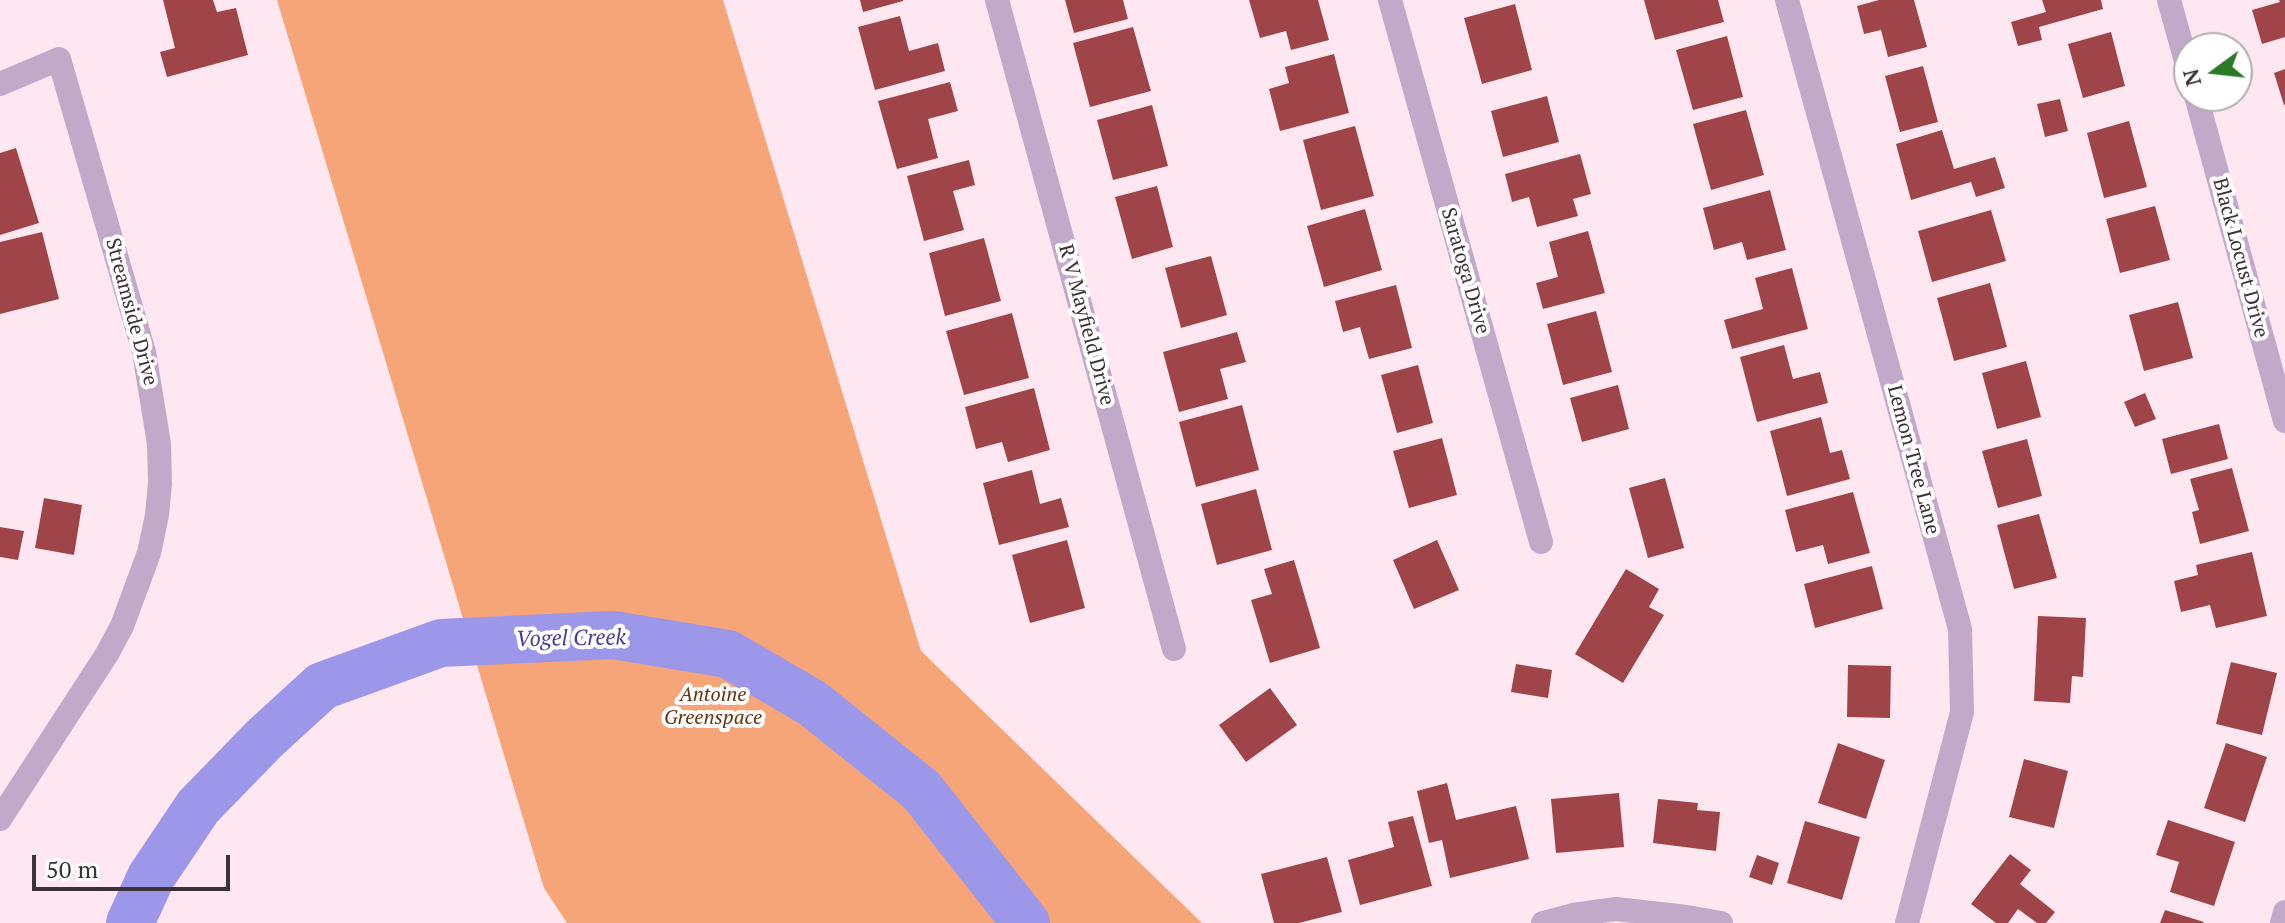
<!DOCTYPE html>
<style>
body{margin:0}
#map{position:relative;width:2285px;height:923px;overflow:hidden;background:#ffe7f2;font-family:"PT Serif",serif}
canvas{display:block}
.north{position:absolute;left:2173px;top:32px;width:80px;height:80px;box-sizing:border-box;background:#fff;border:2px solid #b1adaf;border-radius:50%;rotate:255deg;font-size:22px;font-weight:700;line-height:32px;text-align:center;color:#3c3136}
.north::after{content:'';display:block;margin:auto;width:28px;height:36px;background:#297a25;clip-path:polygon(50% 0,100% 100%,50% 72%,0 100%)}
.scale{position:absolute;left:32px;top:855px;width:198px;height:36px;box-sizing:border-box;border:4px solid #3c3136;border-top:0;padding-left:10px;font-size:24px;line-height:28px;white-space:nowrap;color:#3c3136;-webkit-text-stroke:6px #fff;paint-order:stroke}
</style>
<div id="map">
<canvas width="2285" height="923"></canvas>
<div class="north">N</div>
<div class="scale">50 m</div>
</div>
<script>
const c = document.querySelector('canvas').getContext('2d');
c.lineJoin = 'round';
function fillPath(path, color) {
  c.fillStyle = color;
  c.fill(path, 'evenodd');
}
function poly(rows) {
  const path = new Path2D();
  for (const r of rows) {
    path.moveTo(r[0], r[1]);
    for (let i = 2; i < r.length; i += 2) path.lineTo(r[i], r[i + 1]);
  }
  return path;
}
function trace(path, color, width, dash) {
  c.strokeStyle = color;
  c.lineWidth = width;
  c.lineCap = dash ? 'butt' : 'round';
  c.setLineDash(dash || []);
  c.stroke(path);
}
function write(font, color, halo, rows, align = 'center') {
  c.font = font + ' "PT Serif",serif';
  c.lineWidth = 8;
  c.setLineDash([]);
  c.textBaseline = 'middle';
  c.strokeStyle = halo;
  c.fillStyle = color;
  for (const [text, x, y, turn = 0] of rows) {
    c.save();
    c.translate(x, y);
    c.rotate((+turn || 0) * Math.PI / 180);
    c.textAlign = isNaN(turn) ? turn : align;
    if (halo) c.strokeText(text, 0, 0);
    c.fillText(text, 0, 0);
    c.restore();
  }
}
fillPath(poly([
 [277,0,723,0,921,651,1202,923,567,923,544,888]
]), '#f6a578');
trace(poly([
 [130,923,151,877,198,807,264,739,322,686,441,643,613,635,728,654,812,703,921,790,1026,923]
]), '#9d97ea', 48);
fillPath(poly([
 [163,0,213,0,217,12,236,8,248,55,167,77,160,52,175,48],
 [860,0,903,0,903,1,863,12],
 [1065,0,1123,0,1128,19,1074,33],
 [1249,0,1318,0,1329,40,1291,50,1286,31,1260,38],
 [1644,0,1718,0,1724,22,1655,40],
 [1879,0,1914,0,1927,47,1888,57,1881,30,1864,34,1857,6],
 [2042,0,2101,0,2103,9,2039,27,2042,40,2018,46,2011,22,2046,12],
 [2279,0,2285,0,2285,37,2262,44,2252,10,2280,2],
 [1515,4,1532,70,1482,84,1464,18],
 [900,16,909,51,938,43,945,71,875,90,858,27],
 [1133,27,1151,91,1090,107,1073,43],
 [2111,32,2125,86,2083,98,2068,44],
 [1727,36,1743,97,1693,110,1676,50],
 [1334,54,1349,113,1280,131,1269,89,1289,83,1285,67],
 [1923,66,1938,122,1900,132,1885,76],
 [2285,69,2285,105,2284,105,2274,73],
 [950,82,958,111,928,119,938,158,897,169,878,101],
 [1547,96,1559,142,1503,157,1491,111],
 [2060,99,2068,131,2045,137,2037,104],
 [1152,105,1168,166,1113,180,1097,120],
 [1746,110,1764,175,1711,190,1693,124],
 [2129,121,2147,187,2104,198,2087,133],
 [1355,126,1374,196,1321,210,1303,140],
 [1942,130,1954,169,1995,157,2005,188,1976,197,1971,182,1911,200,1896,144],
 [16,148,39,223,0,235,0,153],
 [1580,154,1591,194,1573,199,1578,216,1537,227,1529,197,1512,202,1505,174],
 [969,160,975,185,953,191,964,230,924,241,907,176],
 [1157,186,1173,247,1132,259,1115,197],
 [1770,190,1786,250,1747,260,1742,242,1714,250,1703,208],
 [2155,206,2170,260,2120,273,2106,219],
 [1365,209,1382,270,1324,287,1307,226],
 [1991,210,2006,261,1932,282,1918,231],
 [1588,231,1605,293,1543,309,1536,283,1558,277,1549,242],
 [42,232,59,299,0,314,0,242],
 [984,238,1001,301,945,316,929,253],
 [1211,256,1227,315,1181,328,1165,268],
 [1792,268,1808,329,1732,349,1724,320,1763,309,1755,278],
 [1990,283,2007,347,1954,361,1937,298],
 [1396,285,1412,348,1369,359,1360,327,1343,332,1335,301],
 [2178,302,2193,358,2144,371,2129,315],
 [1596,311,1612,372,1563,385,1547,324],
 [1012,313,1029,378,964,395,946,331],
 [1237,332,1246,362,1220,369,1228,399,1179,412,1163,352],
 [1784,345,1793,379,1820,372,1828,403,1757,422,1740,357],
 [2026,361,2041,417,1997,429,1982,373],
 [1418,365,1433,423,1397,433,1381,375],
 [1618,385,1629,429,1582,442,1570,398],
 [1034,388,1050,450,1008,462,1002,442,976,449,965,407],
 [2145,393,2156,419,2135,427,2124,402],
 [1242,405,1259,470,1196,487,1179,422],
 [1821,417,1830,453,1842,450,1850,479,1787,496,1770,431],
 [2219,424,2228,459,2171,474,2162,439],
 [1442,438,1457,495,1409,508,1393,451],
 [2027,439,2042,496,1998,508,1982,451],
 [2232,468,2249,531,2200,544,2192,512,2199,510,2190,479],
 [1032,470,1040,504,1061,498,1069,527,999,545,983,483],
 [1665,478,1684,548,1648,558,1629,488],
 [1256,489,1272,550,1217,565,1201,504],
 [1853,492,1870,553,1828,564,1823,545,1796,552,1785,510],
 [44,498,82,505,74,555,35,548],
 [2039,514,2057,578,2014,589,1997,525],
 [0,527,24,531,18,560,0,557],
 [1067,540,1085,608,1030,623,1012,555],
 [1437,540,1459,590,1414,609,1393,560],
 [2252,552,2267,616,2216,628,2210,605,2181,612,2174,581,2198,575,2196,565],
 [1294,560,1320,648,1270,663,1251,600,1272,594,1264,569],
 [1872,566,1883,609,1815,628,1804,584],
 [1626,569,1659,589,1649,607,1664,615,1623,683,1575,654],
 [2038,616,2086,618,2083,677,2072,676,2070,703,2034,701],
 [2231,662,2277,673,2262,735,2216,724],
 [1516,664,1552,670,1548,698,1511,692],
 [1848,665,1891,666,1890,718,1847,717],
 [1270,688,1297,725,1246,762,1219,725],
 [1838,743,1885,760,1866,819,1818,803],
 [2226,743,2267,757,2245,822,2204,808],
 [2024,759,2068,771,2054,828,2009,817],
 [1447,783,1456,820,1516,806,1529,859,1450,878,1442,840,1429,843,1417,791],
 [1619,793,1624,847,1556,853,1551,799],
 [1658,799,1698,803,1697,810,1720,812,1716,851,1653,843],
 [1413,816,1432,886,1360,905,1348,860,1394,847,1388,822],
 [2168,820,2235,842,2214,906,2170,892,2179,862,2156,855],
 [1805,821,1860,837,1842,900,1787,883],
 [2010,854,2031,870,2020,884,2055,912,2046,923,2037,923,2018,909,2008,923,1996,923,1971,904],
 [1757,855,1779,863,1772,885,1749,877],
 [1327,857,1342,912,1299,923,1274,923,1261,874],
 [2165,910,2204,922,2203,923,2160,923]
]), '#9f4449');
trace(poly([
 [997,0,1174,649],
 [1390,0,1541,542],
 [1787,0,1960,629,1962,712,1907,923],
 [2169,0,2189,72],
 [0,84,59,59,144,352,159,444,160,483,157,515,149,553,122,626,107,654,0,819],
 [2196,96,2285,421],
 [1543,923,1573,915,1616,909,1687,917,1721,923],
 [2282,923,2285,912]
]), '#c2a9ca', 24);
write('20px', '#3c3136', '#fff', [
 ["Black Locust Drive",2240,258,75],
 ["Saratoga Drive",1465,271,74],
 ["Streamside Drive",131,312,75],
 ["R V Mayfield Drive",1086,325,75],
 ["Lemon Tree Lane",1913,460,75]
]);
write('italic 20px', '#67310d', '#fff', [
 ["Antoine",713,695],
 ["Greenspace",713,718]
]);
write('italic 22px', '#4d3c9d', '#fff', [
 ["Vogel Creek",571,639,-1]
]);
</script>
